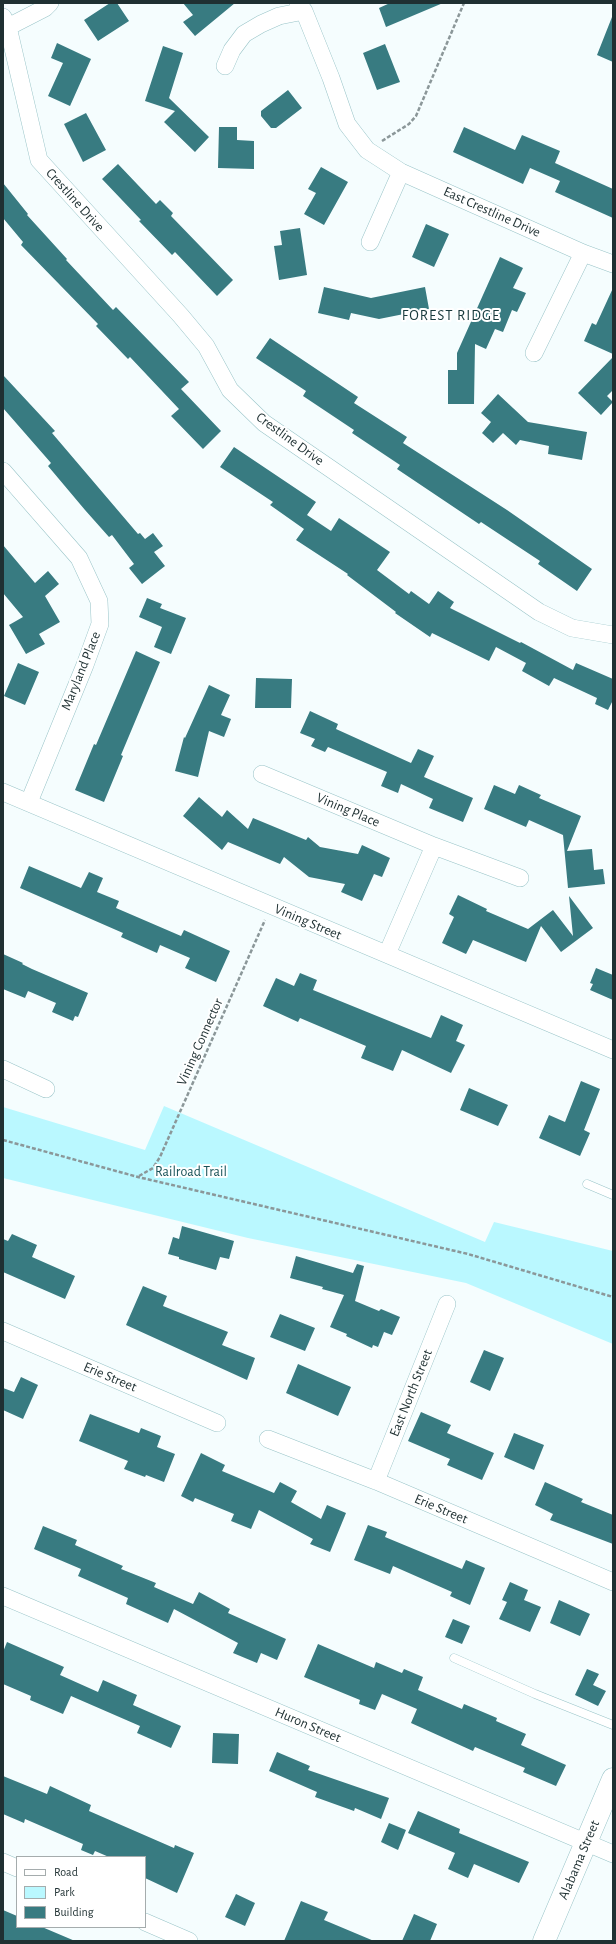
<!DOCTYPE html>
<style>
body{margin:0}
#map{position:relative;width:616px;height:1944px;overflow:hidden;background:#f5fdfe;font-family:"Alegreya Sans",sans-serif}
canvas{display:block}
.frame{position:absolute;inset:0;border:4px solid #1f3032;pointer-events:none}
.legend{position:absolute;left:16px;top:1856px;width:130px;height:72px;box-sizing:border-box;background:#fff;border:1px solid #a5acad;margin:0;padding:5px 7px;list-style:none;font-size:12px;color:#1f3032}
.legend li{display:flex;align-items:center;gap:8px;height:20px}
.legend b{width:20px;border:1px solid #a5acad}
</style>
<div id="map">
<canvas width="616" height="1944"></canvas>
<div class="frame"></div>
<ul class="legend">
<li><b style="height:5px;background:#fff"></b>Road</li>
<li><b style="height:11px;background:#baf8ff"></b>Park</li>
<li><b style="height:11px;background:#387b81"></b>Building</li>
</ul>
</div>
<script>
const c = document.querySelector('canvas').getContext('2d');
c.lineJoin = 'round';
function fillPath(path, color) {
  c.fillStyle = color;
  c.fill(path, 'evenodd');
}
function poly(rows) {
  const path = new Path2D();
  for (const r of rows) {
    path.moveTo(r[0], r[1]);
    for (let i = 2; i < r.length; i += 2) path.lineTo(r[i], r[i + 1]);
  }
  return path;
}
function trace(path, color, width, dash) {
  c.strokeStyle = color;
  c.lineWidth = width;
  c.lineCap = dash ? 'butt' : 'round';
  c.setLineDash(dash || []);
  c.stroke(path);
}
function write(font, color, halo, rows, align = 'center') {
  c.font = font + ' "Alegreya Sans",sans-serif';
  c.lineWidth = 4;
  c.setLineDash([]);
  c.textBaseline = 'middle';
  c.strokeStyle = halo;
  c.fillStyle = color;
  for (const [text, x, y, turn = 0] of rows) {
    c.save();
    c.translate(x, y);
    c.rotate((+turn || 0) * Math.PI / 180);
    c.textAlign = isNaN(turn) ? turn : align;
    if (halo) c.strokeText(text, 0, 0);
    c.fillText(text, 0, 0);
    c.restore();
  }
}
fillPath(poly([
 [164,1106,485,1242,494,1222,613,1251,613,1344,466,1283,248,1238,3,1178,3,1107,145,1150]
]), '#baf8ff');
fillPath(poly([
 [110,3,117,3,129,21,98,41,84,20],
 [183,3,235,3,195,36,183,22,193,15],
 [390,3,443,3,386,27,379,8],
 [612,17,613,17,613,62,597,55],
 [57,43,91,59,70,106,48,96,63,63,51,58],
 [385,44,400,82,377,90,363,53],
 [163,46,183,53,169,98,209,137,195,152,164,122,175,111,145,101],
 [288,90,302,108,276,128,271,128,261,116,261,111],
 [86,113,106,150,83,162,64,124],
 [219,127,237,127,237,140,254,141,254,169,218,168],
 [464,127,515,150,522,135,560,151,555,163,613,189,613,218,555,192,560,181,530,168,523,184,453,152],
 [118,164,156,204,160,200,173,213,171,216,233,280,217,296,175,252,172,255,139,221,141,220,102,179],
 [321,167,348,182,324,225,304,214,316,193,308,189],
 [3,183,28,214,27,215,67,259,66,260,113,310,116,307,189,382,181,389,221,431,203,449,171,416,179,409,130,357,128,359,96,326,98,324,21,245,23,242,3,218],
 [426,224,449,234,434,267,412,257],
 [300,228,307,275,279,280,274,246,282,245,280,231],
 [500,257,523,268,513,288,526,293,517,312,512,310,503,332,495,329,486,349,475,344,474,404,448,404,448,370,457,370,457,353],
 [324,287,371,298,425,287,429,309,379,319,351,313,349,320,318,313],
 [613,288,613,354,584,341,592,323,596,325],
 [270,338,358,397,354,403,407,437,403,443,507,510,592,569,577,591,538,564,540,561,481,522,479,524,397,469,400,465,352,433,354,430,303,396,306,391,256,358],
 [613,357,613,390,607,396,613,402,601,415,578,393],
 [3,375,55,431,52,433,138,534,140,533,145,539,153,533,163,546,154,552,165,566,142,584,129,568,134,564,112,535,109,537,85,510,48,466,51,463,3,408],
 [498,394,528,422,587,432,582,460,548,454,549,446,520,440,516,445,503,433,493,443,482,433,491,422,481,413],
 [234,447,316,502,307,515,331,531,339,518,390,552,377,570,409,594,411,591,429,604,438,591,454,602,450,608,520,643,521,642,573,670,576,663,613,679,613,700,608,710,595,704,597,698,554,678,549,686,522,671,526,663,496,647,489,661,432,633,430,637,395,613,396,612,347,575,348,574,296,540,304,529,270,505,273,502,220,467],
 [3,545,35,583,48,571,59,584,45,596,60,622,39,634,45,644,26,654,9,625,23,617,3,593],
 [147,598,162,604,160,608,186,618,171,654,154,647,162,627,139,617],
 [136,651,160,662,121,755,123,756,104,802,75,790,94,744,96,745],
 [18,663,39,672,25,705,4,696],
 [256,678,292,679,291,708,255,708],
 [209,685,230,695,221,715,231,719,224,737,209,731,198,777,175,771,184,737,185,738],
 [310,711,338,724,336,729,411,763,418,749,434,756,424,777,473,798,463,822,429,808,433,799,401,784,398,793,381,786,387,772,328,747,325,752,311,746,315,739,300,733],
 [494,785,515,794,519,785,541,795,539,798,581,816,567,851,592,849,594,870,603,869,605,884,568,888,563,835,529,820,526,827,484,809],
 [199,797,222,817,227,810,248,829,253,818,306,840,308,837,320,847,358,854,362,845,390,858,382,877,374,874,362,901,341,892,345,884,309,877,284,857,280,864,228,842,222,850,183,816],
 [29,866,81,888,89,872,103,878,97,892,119,901,116,908,181,936,184,930,230,951,216,982,185,968,190,958,160,945,157,953,121,937,123,933,20,888],
 [458,895,487,909,486,911,528,929,553,910,573,936,569,896,593,928,561,952,541,926,526,962,473,940,466,954,442,943,454,917,449,914],
 [3,954,23,963,22,964,32,969,88,993,78,1017,75,1016,73,1021,52,1012,56,1003,28,991,25,998,3,989],
 [596,968,613,975,613,1000,590,990,593,984,590,983],
 [300,973,317,980,313,990,431,1038,441,1015,463,1025,456,1041,465,1045,451,1073,402,1050,393,1071,361,1058,366,1046,300,1018,298,1022,263,1006,276,978,294,986],
 [581,1081,600,1089,584,1130,590,1133,580,1156,539,1138,549,1115,565,1122],
 [469,1088,508,1105,498,1126,460,1110],
 [182,1226,234,1241,229,1259,220,1257,216,1270,179,1259,179,1257,168,1254,173,1237,179,1239],
 [12,1234,37,1245,32,1257,75,1276,65,1299,3,1272,3,1239,8,1241],
 [296,1256,353,1273,357,1264,364,1266,355,1301,379,1311,381,1309,400,1317,392,1335,384,1332,378,1347,373,1345,372,1348,346,1336,347,1334,330,1327,344,1295,322,1289,323,1287,290,1278],
 [143,1286,167,1296,163,1306,228,1332,222,1345,255,1358,247,1380,126,1325],
 [280,1314,315,1328,305,1351,270,1337],
 [484,1350,504,1358,490,1391,470,1382],
 [298,1364,351,1387,338,1416,286,1393],
 [21,1377,38,1385,23,1419,3,1410,3,1388,14,1392],
 [421,1412,451,1425,447,1433,494,1453,482,1480,447,1465,450,1459,408,1441],
 [90,1414,139,1433,141,1428,161,1436,157,1447,175,1454,164,1482,146,1475,145,1477,124,1469,128,1461,79,1441],
 [514,1433,544,1445,534,1470,504,1457],
 [201,1453,225,1465,222,1471,274,1493,280,1482,297,1491,291,1502,321,1519,327,1505,346,1513,330,1552,310,1544,313,1539,259,1510,251,1529,231,1521,234,1514,195,1498,193,1502,181,1496],
 [545,1482,583,1499,581,1502,613,1515,613,1544,550,1520,553,1514,535,1505],
 [368,1525,387,1532,385,1537,462,1569,466,1560,485,1568,470,1605,450,1596,452,1592,393,1566,390,1574,354,1560],
 [43,1526,77,1540,75,1545,123,1566,121,1569,156,1583,154,1587,193,1604,199,1592,230,1609,228,1613,286,1639,277,1660,261,1653,257,1663,233,1653,238,1643,174,1609,168,1623,126,1604,128,1598,78,1576,81,1569,34,1549],
 [510,1582,528,1590,524,1600,541,1607,530,1632,499,1619,507,1602,502,1600],
 [559,1600,590,1614,580,1636,550,1623],
 [453,1619,470,1626,462,1644,445,1637],
 [7,1642,64,1667,60,1675,98,1692,103,1680,137,1695,133,1705,181,1726,171,1748,137,1733,140,1726,71,1696,63,1714,30,1700,31,1696,3,1684,3,1652],
 [318,1644,374,1668,376,1662,402,1673,404,1669,423,1677,418,1690,462,1709,464,1704,497,1718,496,1721,526,1734,521,1745,566,1765,556,1786,523,1772,525,1768,475,1747,473,1751,411,1723,417,1709,382,1694,375,1710,359,1704,360,1700,304,1677],
 [587,1669,599,1674,593,1685,606,1691,598,1706,575,1695],
 [213,1733,239,1734,238,1764,212,1763],
 [277,1752,310,1766,308,1770,389,1798,381,1819,355,1808,354,1811,315,1797,317,1792,269,1771],
 [3,1776,47,1794,50,1786,91,1805,89,1811,174,1848,175,1845,194,1853,177,1893,145,1878,145,1857,109,1857,95,1851,93,1855,81,1850,83,1844,25,1819,24,1823,3,1814],
 [418,1811,460,1829,459,1833,529,1862,519,1883,474,1864,468,1878,448,1869,455,1853,408,1833],
 [389,1823,406,1830,398,1850,381,1842],
 [236,1894,255,1903,245,1926,225,1917],
 [301,1901,328,1912,324,1920,374,1941,284,1941],
 [3,1910,17,1916,17,1927,42,1927,75,1941,3,1941],
 [414,1914,437,1924,430,1941,402,1941]
]), '#387b81');
const lane = poly([
 [587,1184,613,1195],
 [454,1658,535,1694,613,1725]
]);
const street = poly([
 [298,3,304,11,331,78,347,124,367,150,401,172,583,253,613,264],
 [3,17,8,27,39,160,181,316,206,346,230,390,264,423,539,612,572,628,613,635],
 [8,27,45,8,50,3],
 [225,66,232,50,244,34,261,24,279,16,304,11],
 [370,242,401,172],
 [534,353,583,253],
 [3,471,79,558,99,601,100,624,85,665,29,802],
 [262,774,434,846,520,878],
 [3,792,613,1050],
 [387,954,434,846],
 [3,1069,46,1089],
 [3,1331,217,1423],
 [268,1439,376,1481,613,1582],
 [376,1481,447,1304],
 [3,1596,613,1854],
 [3,1862,17,1868],
 [145,1922,189,1941]
]);
const secondary = poly([
 [544,1941,613,1779]
]);
trace(lane, '#99c4c8', 9);
trace(street, '#99c4c8', 18);
trace(secondary, '#99c4c8', 23);
trace(poly([
 [382,141,409,124,416,116,464,3],
 [3,1140,138,1177,468,1254,613,1297],
 [139,1176,153,1168,160,1157,265,920]
]), '#8b9799', 2.5, [4, 2]);
trace(lane, '#fff', 8);
trace(street, '#fff', 17);
trace(secondary, '#fff', 22);
write('14px', '#1f3032', '#fff', [
 ["Crestline Drive",75,200,48],
 ["East Crestline Drive",492,212,24],
 ["Crestline Drive",290,439,36],
 ["Maryland Place",81,671,-68],
 ["Vining Place",348,810,23],
 ["Vining Street",308,922,23],
 ["Vining Connector",200,1042,-66],
 ["Erie Street",110,1377,23],
 ["East North Street",411,1393,-68],
 ["Erie Street",441,1509,23],
 ["Huron Street",308,1725,23],
 ["Alabama Street",579,1860,-67]
]);
write('14px', '#195359', '#fff', [
 ["Railroad Trail",191,1172]
]);
c.letterSpacing = '1px';
write('15px', '#183a3d', '#fff', [
 ["FOREST RIDGE",451,315]
]);
c.letterSpacing = '0px';
</script>
